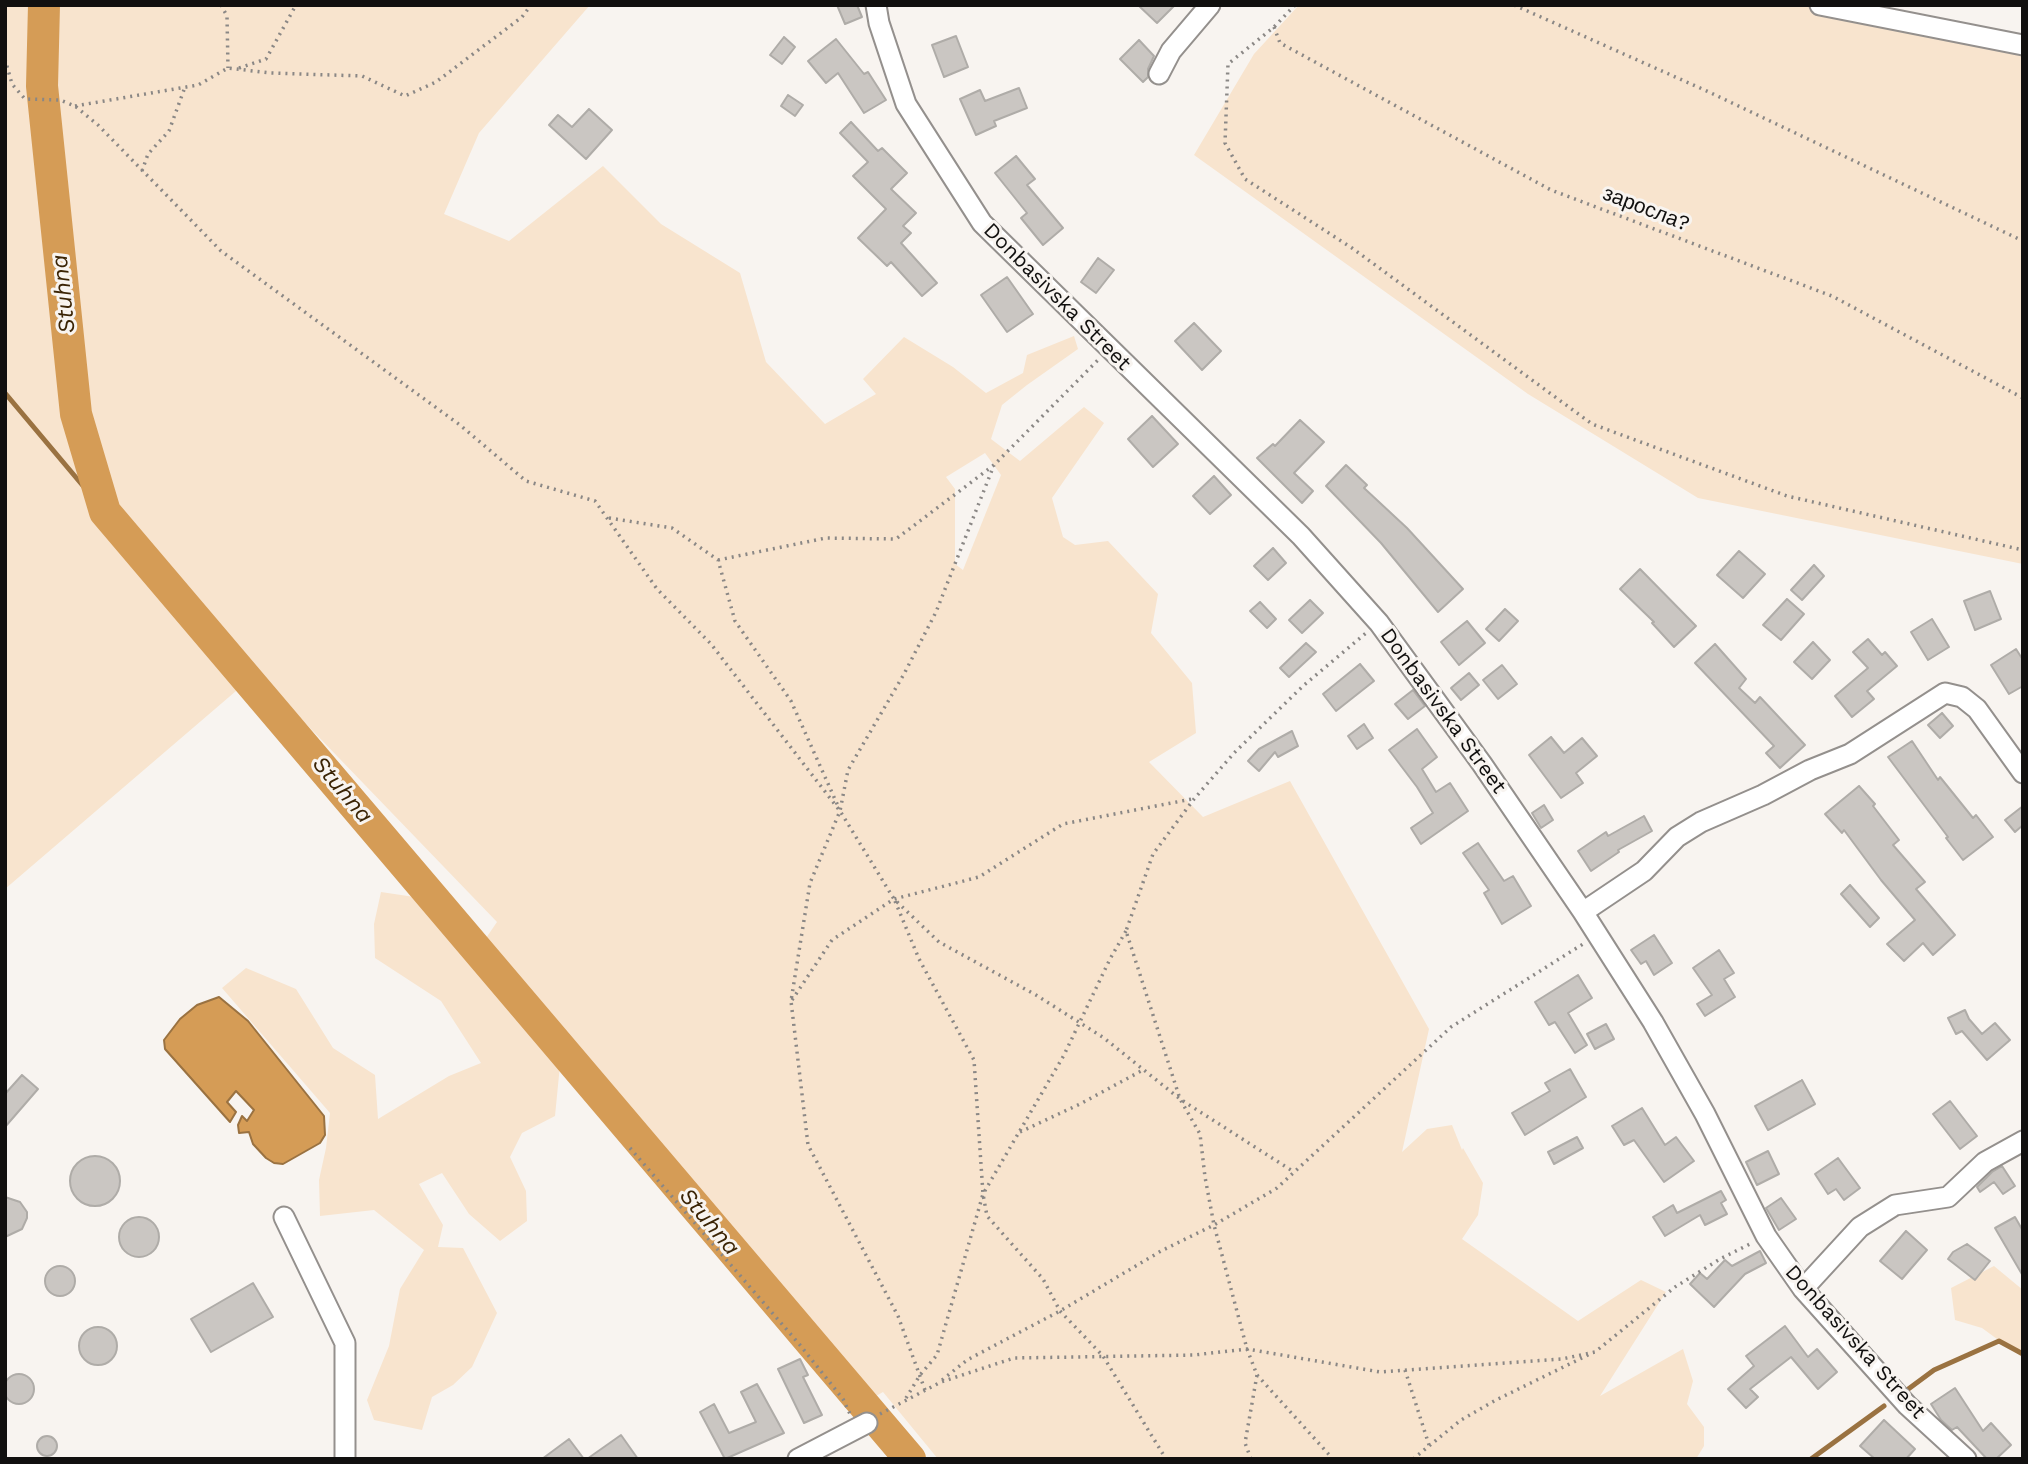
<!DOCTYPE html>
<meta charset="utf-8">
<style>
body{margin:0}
#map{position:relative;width:2028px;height:1464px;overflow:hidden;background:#f8f4f0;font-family:"Work Sans",sans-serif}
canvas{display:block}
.frame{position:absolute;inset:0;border:7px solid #11100f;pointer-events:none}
</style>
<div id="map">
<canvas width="2028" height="1464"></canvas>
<div class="frame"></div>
</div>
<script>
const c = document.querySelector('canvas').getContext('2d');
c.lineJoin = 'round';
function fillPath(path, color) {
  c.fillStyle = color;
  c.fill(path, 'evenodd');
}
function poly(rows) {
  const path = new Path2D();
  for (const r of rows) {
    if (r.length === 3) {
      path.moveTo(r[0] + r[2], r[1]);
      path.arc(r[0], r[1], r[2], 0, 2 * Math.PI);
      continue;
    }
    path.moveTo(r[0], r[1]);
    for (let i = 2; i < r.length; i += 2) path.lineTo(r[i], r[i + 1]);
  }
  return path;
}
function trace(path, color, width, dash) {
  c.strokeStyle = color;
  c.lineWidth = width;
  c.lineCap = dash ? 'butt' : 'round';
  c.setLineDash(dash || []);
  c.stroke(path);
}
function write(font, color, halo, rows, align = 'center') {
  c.font = font + ' "Work Sans",sans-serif';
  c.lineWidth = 6;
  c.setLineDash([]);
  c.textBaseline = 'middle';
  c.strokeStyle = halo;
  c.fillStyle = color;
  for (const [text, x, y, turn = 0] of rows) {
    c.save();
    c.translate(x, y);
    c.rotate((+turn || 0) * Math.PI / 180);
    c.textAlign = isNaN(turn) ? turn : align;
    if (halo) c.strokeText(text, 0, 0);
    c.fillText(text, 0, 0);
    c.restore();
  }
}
fillPath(poly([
 [5,5,590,5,479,133,444,214,509,241,603,166,661,224,740,273,766,362,825,424,876,394,863,379,904,337,953,367,986,393,1023,373,1027,355,1074,336,1078,349,1027,385,1002,405,991,439,1020,461,1084,407,1104,423,1052,498,1063,537,1075,545,1108,541,1158,594,1151,633,1192,683,1196,733,1149,762,1203,817,1290,781,1429,1029,1402,1152,1427,1129,1452,1125,1462,1150,1463,1148,1483,1183,1478,1215,1462,1239,1578,1321,1641,1280,1666,1292,1600,1396,1683,1349,1693,1381,1687,1404,1704,1427,1704,1446,1696,1459,938,1459,883,1392,869,1400,731,1226,484,941,497,922,257,673,5,889],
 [985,453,1001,475,963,570,955,564,955,489,946,477],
 [1299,5,1867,5,2023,37,2023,564,1698,498,1528,394,1194,155,1254,54],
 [381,892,421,898,560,1065,555,1116,522,1133,510,1157,526,1191,527,1221,500,1241,469,1214,442,1173,419,1184,443,1225,438,1247,463,1248,497,1313,472,1367,453,1385,432,1397,422,1430,374,1420,367,1400,389,1346,400,1289,424,1250,374,1210,320,1216,319,1180,326,1148,330,1113,222,988,246,968,296,989,333,1048,375,1075,378,1119,449,1076,481,1063,441,1001,375,958,374,924],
 [1994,1266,2023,1290,2023,1358,1982,1328,1955,1320,1951,1288]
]), '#f8e4ce');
const water = poly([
 [219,997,248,1021,324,1116,325,1135,320,1143,283,1164,274,1163,266,1158,253,1144,249,1132,239,1133,238,1125,242,1116,247,1121,254,1110,236,1091,227,1102,236,1112,230,1122,165,1049,164,1040,180,1019,197,1005,219,997]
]);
fillPath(water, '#d59c56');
trace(water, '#9a7241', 2);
trace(poly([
 [5,393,105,512],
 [1907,1390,1934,1370,1999,1341,2023,1354],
 [1811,1459,1884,1406]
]), '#9a7241', 5);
trace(poly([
 [44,5,42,86,76,414,105,512,910,1459]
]), '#d59c56', 32);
const building = poly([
 [837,5,857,5,862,17,845,24,837,5],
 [1138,5,1175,5,1157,23,1138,5],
 [956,36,968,67,944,77,932,45,956,36],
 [784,37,795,47,782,64,770,55,784,37],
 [836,39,864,74,868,72,886,100,864,113,838,73,826,83,808,61,836,39],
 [1139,40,1154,56,1148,69,1148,77,1143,82,1120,59,1139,40],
 [1019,88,1027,108,994,121,996,126,976,135,960,99,980,90,985,101,1019,88],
 [788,95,803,105,795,116,781,106,788,95],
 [589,109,612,130,586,159,549,125,558,115,572,127,589,109],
 [851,122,878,151,882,148,907,173,891,189,916,213,903,226,911,233,901,243,937,283,922,296,891,262,887,266,858,238,886,209,853,176,868,162,840,133,851,122],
 [1016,156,1035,179,1027,185,1063,228,1043,245,1021,218,1027,213,995,173,1016,156],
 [1098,258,1114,270,1096,293,1081,282,1098,258],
 [1007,277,1033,314,1007,332,981,295,1007,277],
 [1194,323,1221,351,1202,370,1175,341,1194,323],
 [1152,416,1178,444,1153,467,1128,439,1152,416],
 [1300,420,1324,442,1294,473,1313,491,1302,503,1257,458,1273,444,1275,446,1300,420],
 [1346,465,1367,485,1364,488,1407,528,1463,589,1438,612,1381,543,1326,486,1346,465],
 [1214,476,1231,495,1210,514,1193,496,1214,476],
 [1273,548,1286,563,1268,580,1254,566,1273,548],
 [1739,551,1765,574,1743,598,1717,575,1739,551],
 [1814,565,1824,576,1802,600,1791,590,1814,565],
 [1640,569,1696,626,1674,647,1652,623,1654,622,1620,589,1640,569],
 [1990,591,2001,619,1975,630,1964,601,1990,591],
 [1787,599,1804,614,1781,640,1763,625,1787,599],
 [1310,600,1323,613,1302,633,1289,620,1310,600],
 [1260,602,1276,619,1267,628,1250,611,1260,602],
 [1505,609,1518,621,1499,641,1486,629,1505,609],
 [1932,619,1949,647,1928,660,1911,632,1932,619],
 [1467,621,1485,643,1459,665,1441,642,1467,621],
 [1868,639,1882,655,1885,652,1897,666,1867,691,1874,699,1852,717,1835,696,1868,668,1853,652,1868,639],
 [1813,642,1830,660,1812,679,1794,662,1813,642],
 [1306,643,1316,652,1289,677,1280,668,1306,643],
 [1715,644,1746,679,1739,688,1755,703,1760,697,1805,745,1780,768,1766,753,1774,746,1695,663,1715,644],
 [2016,649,2023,660,2023,686,2009,694,1991,665,2016,649],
 [1360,664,1374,681,1336,711,1323,694,1360,664],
 [1502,665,1517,684,1498,699,1483,680,1502,665],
 [1469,673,1479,685,1461,700,1451,688,1469,673],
 [1413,690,1425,706,1408,719,1395,704,1413,690],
 [1942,713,1953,726,1940,738,1928,725,1942,713],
 [1364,724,1373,738,1357,749,1348,736,1364,724],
 [1417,729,1437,757,1422,769,1436,792,1450,783,1468,811,1421,844,1411,828,1433,813,1417,787,1389,750,1417,729],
 [1292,731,1298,746,1278,757,1275,752,1259,771,1248,761,1259,749,1292,731],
 [1551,737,1564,753,1582,738,1597,756,1576,773,1583,783,1561,798,1529,755,1551,737],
 [1912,741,1938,780,1940,777,1973,818,1976,815,1993,837,1963,860,1946,838,1948,837,1888,757,1912,741],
 [1859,786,1875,804,1873,806,1899,840,1893,845,1925,882,1916,889,1955,935,1933,955,1923,943,1904,961,1887,944,1915,920,1881,880,1844,830,1842,833,1825,814,1859,786],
 [1544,805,1553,820,1541,828,1532,813,1544,805],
 [2023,806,2023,825,2015,832,2005,820,2023,806],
 [1644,816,1652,831,1618,850,1619,852,1591,871,1578,851,1606,832,1608,836,1644,816],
 [1478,843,1504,881,1513,876,1531,906,1502,924,1484,893,1489,890,1463,853,1478,843],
 [1850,885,1879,918,1870,927,1841,894,1850,885],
 [1654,935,1672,963,1654,975,1646,961,1641,964,1631,950,1654,935],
 [1719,950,1734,973,1724,979,1735,997,1705,1016,1697,1004,1712,995,1693,968,1719,950],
 [1578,975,1592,998,1568,1013,1587,1045,1575,1053,1555,1022,1549,1025,1535,1002,1578,975],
 [1965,1010,1969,1019,1982,1034,1995,1023,2010,1040,1987,1060,1962,1031,1956,1034,1948,1018,1965,1010],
 [1606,1024,1614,1039,1595,1049,1587,1034,1606,1024],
 [1570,1069,1586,1097,1525,1135,1512,1113,1550,1091,1545,1083,1570,1069],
 [22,1075,38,1089,5,1127,5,1094,22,1075],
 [1802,1080,1815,1104,1768,1130,1755,1106,1802,1080],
 [1950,1101,1977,1136,1960,1149,1933,1114,1950,1101],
 [1642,1108,1665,1145,1676,1137,1694,1161,1664,1182,1634,1140,1624,1145,1612,1126,1642,1108],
 [1577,1137,1583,1148,1554,1164,1548,1152,1577,1137],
 [1768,1151,1779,1174,1757,1185,1746,1162,1768,1151],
 [95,1181,25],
 [1838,1158,1860,1188,1844,1200,1836,1189,1828,1194,1815,1174,1838,1158],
 [2002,1166,2015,1186,2003,1194,1994,1182,1980,1192,1977,1187,1992,1172,2002,1166],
 [1721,1191,1726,1200,1721,1203,1727,1214,1705,1225,1700,1215,1665,1236,1653,1217,1673,1205,1677,1213,1721,1191],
 [5,1197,20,1202,27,1212,27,1218,22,1229,5,1237,5,1197],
 [1781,1198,1796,1219,1779,1230,1766,1208,1781,1198],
 [139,1237,20],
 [2015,1217,2023,1231,2023,1276,1995,1228,2015,1217],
 [1906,1231,1927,1250,1902,1279,1880,1261,1906,1231],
 [1967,1244,1990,1261,1975,1280,1948,1259,1953,1252,1967,1244],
 [1760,1251,1766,1263,1745,1274,1714,1307,1690,1284,1700,1273,1707,1279,1725,1260,1732,1266,1760,1251],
 [60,1281,15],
 [253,1283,273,1317,211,1352,191,1319,253,1283],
 [1785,1326,1808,1357,1817,1349,1837,1372,1818,1389,1791,1357,1750,1389,1758,1397,1746,1408,1728,1389,1754,1366,1746,1356,1785,1326],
 [98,1346,19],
 [800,1359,808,1375,803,1377,822,1415,804,1423,778,1369,800,1359],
 [19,1389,15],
 [757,1384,784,1433,725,1459,700,1412,714,1404,729,1433,756,1422,741,1392,757,1384],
 [1955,1388,1983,1431,1991,1423,2011,1445,1996,1459,1987,1459,1957,1427,1952,1430,1941,1420,1931,1404,1955,1388],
 [1884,1420,1915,1449,1906,1459,1875,1459,1860,1446,1884,1420],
 [621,1435,638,1459,587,1459,621,1435],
 [47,1446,10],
 [569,1439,584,1459,542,1459,569,1439]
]);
fillPath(building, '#cac6c2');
trace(building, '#afaca8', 2);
const minor = poly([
 [876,5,879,23,906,104,982,223,1301,536,1379,623,1482,764,1583,912,1653,1022,1705,1114,1766,1236,1803,1289,1907,1405,1966,1459],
 [1820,5,2023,45],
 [1159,74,1171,51,1210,5],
 [1583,912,1644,871,1677,837,1701,822,1763,795,1810,770,1850,754,1945,693,1962,697,1977,709,2023,773],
 [284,1217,345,1343,345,1459],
 [1803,1289,1860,1227,1895,1205,1948,1197,1985,1162,2023,1141],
 [798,1459,867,1423]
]);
trace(minor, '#94908d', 23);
trace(poly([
 [221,5,227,16,228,68],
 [1295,5,1274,27,1228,64,1225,143,1245,179,1352,248,1592,424,1787,496,2023,550],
 [1514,5,1709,92,2023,241],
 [1274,27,1280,43,1551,190,1832,296,2023,398],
 [5,59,12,84,25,99,60,100,75,106,98,125,221,251,460,425,526,481,595,501,657,589,711,644,840,811,894,899,939,942,1036,995,1104,1038,1180,1099,1294,1172],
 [239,68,266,59,296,5],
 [75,106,198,85,228,68,270,73,362,76,405,96,436,82,522,17,531,5],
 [142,171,148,154,169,131,185,87],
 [609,518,672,528,718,560,735,621,791,701,838,806],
 [718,560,826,538,896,539,994,465,1099,359],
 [895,901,919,959,974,1060,983,1194,987,1216,1043,1279,1060,1311,1103,1356,1166,1459],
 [792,1000,832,940,894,899,979,877,1063,824,1192,799],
 [1020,1132,1080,1104,1143,1070],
 [630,1148,800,1345,843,1399,850,1414],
 [1405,1370,1429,1445],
 [1257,1375,1333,1459],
 [942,1380,967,1360,1060,1311,1161,1251,1214,1225,1277,1188,1451,1027,1583,944],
 [925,1390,898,1316,808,1145,791,1001,810,883,840,811,848,770,904,674,936,612,994,465],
 [906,1398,920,1375,937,1355,983,1194,1064,1055,1110,959,1126,931],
 [880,1414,941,1382,1014,1358,1194,1355,1247,1349,1380,1372,1562,1359,1595,1352,1675,1287,1720,1259,1750,1244],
 [1251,1459,1245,1443,1257,1375,1247,1349,1214,1225,1205,1177,1200,1134,1180,1099,1126,931,1153,854,1194,799,1234,753,1303,686,1366,633],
 [1413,1459,1461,1420,1496,1400,1590,1354]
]), '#8a8785', 3.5, [2, 5]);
trace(minor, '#fff', 19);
write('21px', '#11100f', '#f8f4f0', [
 ["заросла?",1646,209,21],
 ["Donbasivska Street",1057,297,45],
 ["Donbasivska Street",1443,711,54],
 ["Donbasivska Street",1855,1342,48]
]);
write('italic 23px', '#3b2405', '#f8f4f0', [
 ["Stuhna",64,294,-96],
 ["Stuhna",342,790,50],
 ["Stuhna",709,1222,50]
]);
</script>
